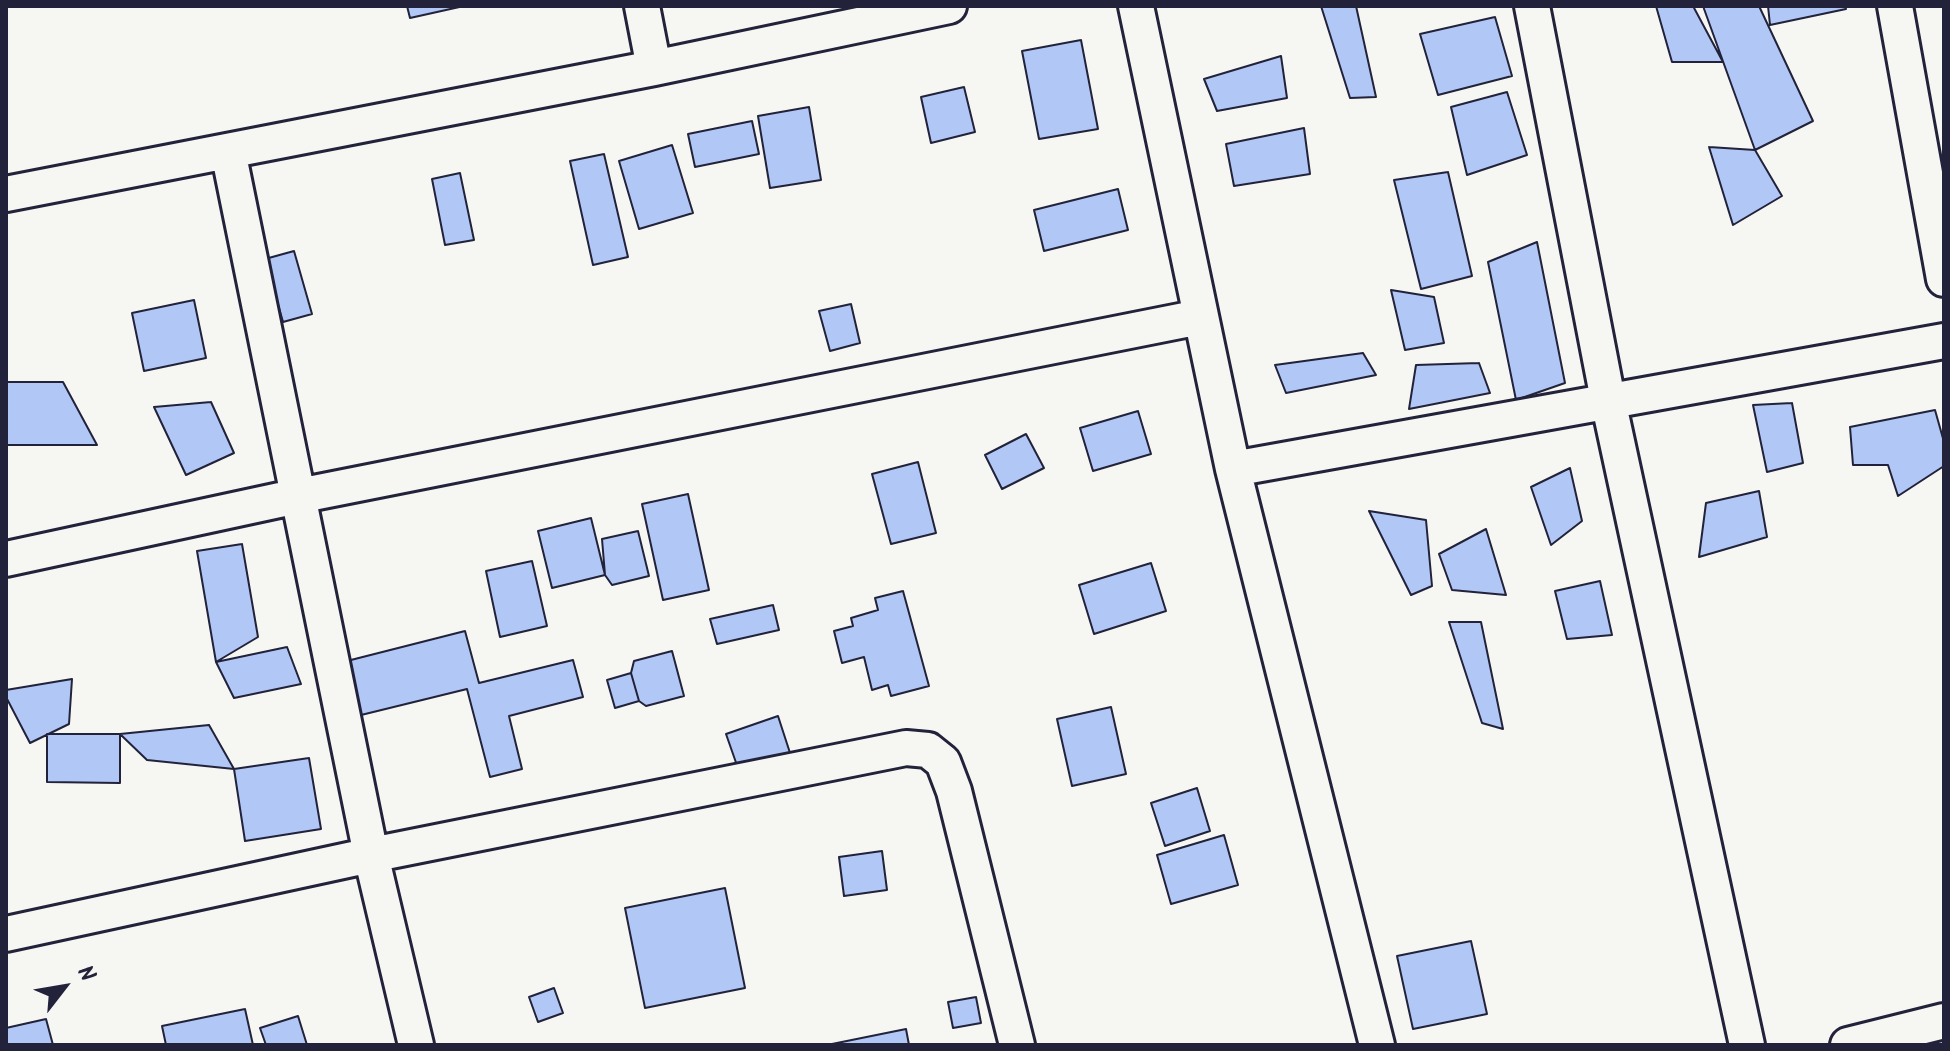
<!DOCTYPE html>
<style>
body{margin:0}
#map{position:relative;width:1950px;height:1051px;overflow:hidden;background:#f6f6f2;font-family:Kalam,sans-serif}
canvas{display:block}
.frame{position:absolute;inset:0;border:8px solid #22223b;pointer-events:none}
.north{position:absolute;left:24px;top:947px;width:80px;height:80px;-webkit-text-stroke:6px #f6f6f2;paint-order:stroke;rotate:59deg;font-size:22px;font-weight:700;line-height:32px;text-align:center;color:#22223b}
.north::after{content:'';display:block;margin:auto;width:28px;height:36px;background:#22223b;clip-path:polygon(50% 0,100% 100%,50% 72%,0 100%)}
</style>
<div id="map">
<canvas width="1950" height="1051"></canvas>
<div class="frame"></div>
<div class="north">N</div>
</div>
<script>
const c = document.querySelector('canvas').getContext('2d');
c.lineJoin = 'round';
function fillPath(path, color) {
  c.fillStyle = color;
  c.fill(path, 'evenodd');
}
function poly(rows) {
  const path = new Path2D();
  for (const r of rows) {
    path.moveTo(r[0], r[1]);
    for (let i = 2; i < r.length; i += 2) path.lineTo(r[i], r[i + 1]);
  }
  return path;
}
function trace(path, color, width, dash) {
  c.strokeStyle = color;
  c.lineWidth = width;
  c.lineCap = dash ? 'butt' : 'round';
  c.setLineDash(dash || []);
  c.stroke(path);
}
const building = poly([
 [407,6,464,6,410,18,407,6],
 [1321,6,1356,6,1376,97,1350,98,1321,6],
 [1656,6,1693,6,1723,62,1672,62,1656,6],
 [1703,6,1759,6,1813,121,1755,150,1703,6],
 [1768,6,1845,6,1846,9,1770,25,1768,6],
 [1495,17,1512,76,1438,95,1420,34,1495,17],
 [1081,40,1098,129,1039,139,1022,51,1081,40],
 [1281,56,1287,98,1217,111,1204,79,1281,56],
 [964,87,975,132,931,143,921,97,964,87],
 [1507,92,1527,155,1467,175,1451,107,1507,92],
 [809,107,821,180,770,188,758,116,809,107],
 [752,121,759,154,695,167,688,134,752,121],
 [1304,128,1310,174,1234,186,1226,144,1304,128],
 [672,145,693,213,639,229,619,161,672,145],
 [1709,147,1755,150,1782,196,1733,225,1709,147],
 [604,154,628,257,593,265,570,161,604,154],
 [1448,172,1472,276,1421,289,1394,180,1448,172],
 [460,173,474,240,445,245,432,179,460,173],
 [1118,189,1128,230,1044,251,1034,210,1118,189],
 [1537,242,1565,383,1516,400,1488,262,1537,242],
 [294,251,312,314,283,322,265,259,294,251],
 [1391,290,1434,297,1444,343,1405,350,1391,290],
 [194,300,206,358,144,371,132,313,194,300],
 [851,304,860,343,830,351,819,311,851,304],
 [1363,353,1376,375,1286,393,1275,365,1363,353],
 [1479,363,1490,393,1409,409,1416,365,1479,363],
 [6,382,63,382,97,445,6,445,6,382],
 [211,402,234,453,186,475,154,407,211,402],
 [1792,403,1803,463,1767,472,1753,405,1792,403],
 [1935,410,1944,442,1944,466,1898,496,1888,465,1853,465,1850,427,1935,410],
 [1138,411,1151,454,1093,471,1080,428,1138,411],
 [1026,434,1044,468,1002,489,985,455,1026,434],
 [918,462,936,533,891,544,872,474,918,462],
 [1570,468,1582,521,1551,545,1531,487,1570,468],
 [1759,491,1767,537,1699,557,1706,503,1759,491],
 [688,494,709,590,663,600,642,504,688,494],
 [1369,511,1426,520,1432,586,1411,595,1369,511],
 [591,518,605,575,552,588,538,531,591,518],
 [1486,529,1506,595,1452,590,1439,554,1486,529],
 [638,531,649,576,612,585,605,575,602,539,638,531],
 [242,544,258,637,216,662,197,551,242,544],
 [532,561,547,626,500,637,486,571,532,561],
 [1151,563,1166,611,1094,634,1079,585,1151,563],
 [1600,581,1612,635,1567,639,1555,591,1600,581],
 [903,591,929,686,891,696,888,685,872,690,864,657,842,663,834,631,853,626,851,618,878,610,875,598,903,591],
 [773,605,779,630,717,644,710,619,773,605],
 [1449,622,1481,622,1503,729,1482,723,1449,622],
 [465,631,479,683,573,660,583,697,509,716,522,769,490,777,467,689,357,716,343,662,465,631],
 [287,647,301,684,234,698,216,662,287,647],
 [672,651,684,696,646,706,639,701,631,673,634,661,672,651],
 [631,673,639,701,615,708,607,680,631,673],
 [72,679,69,724,30,743,6,697,6,690,72,679],
 [1111,707,1126,774,1072,786,1057,719,1111,707],
 [778,716,791,756,740,774,726,734,778,716],
 [209,725,234,769,147,760,120,734,209,725],
 [47,734,120,734,120,783,47,782,47,734],
 [309,758,321,829,245,841,234,769,309,758],
 [1197,788,1210,831,1165,846,1151,803,1197,788],
 [1224,835,1238,885,1171,904,1157,855,1224,835],
 [882,851,887,890,844,896,839,857,882,851],
 [725,888,745,988,645,1008,625,908,725,888],
 [1471,941,1487,1014,1413,1029,1397,956,1471,941],
 [554,988,563,1013,538,1022,529,997,554,988],
 [976,997,981,1023,953,1028,948,1002,976,997],
 [245,1009,253,1045,166,1045,162,1026,245,1009],
 [298,1016,307,1045,266,1045,260,1028,298,1016],
 [46,1019,53,1045,6,1045,6,1028,46,1019],
 [906,1029,909,1045,827,1045,906,1029]
]);
fillPath(building, '#b1c8f6');
trace(building, '#22223b', 2);
const minor = poly([
 [642,6,654,68],
 [1136,6,1233,469,1377,1045],
 [1532,6,1608,400,1747,1045],
 [1895,6,1944,279],
 [228,151,371,855,416,1045],
 [6,194,654,68,949,6],
 [1233,469,1944,341],
 [6,559,298,496,1200,317],
 [6,934,371,855,906,748,928,750,943,762,954,791,1017,1045],
 [1848,1045,1944,1021]
]);
trace(minor, '#22223b', 40);
trace(minor, '#f6f6f2', 34);
</script>
